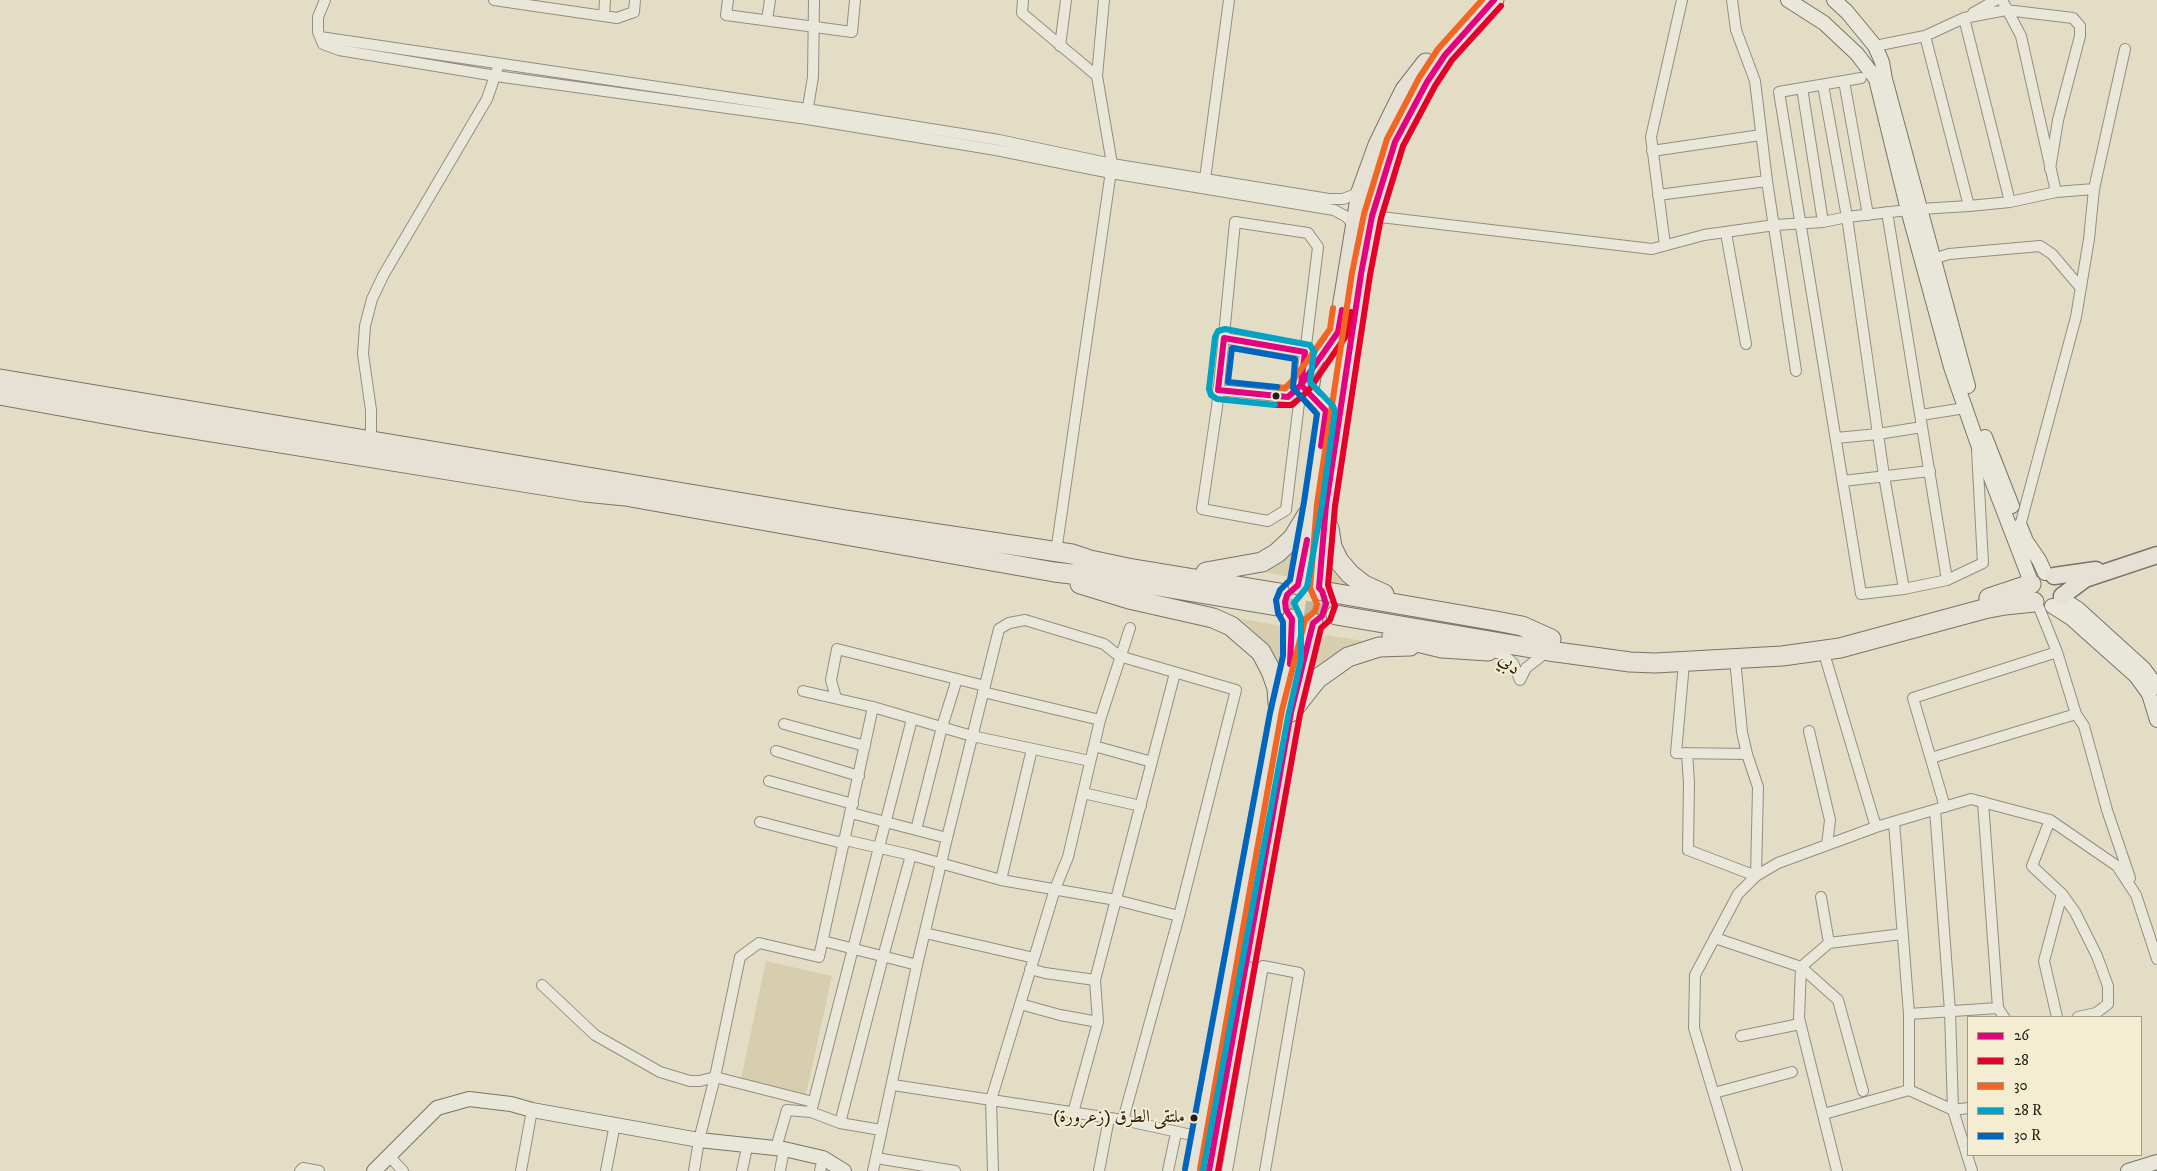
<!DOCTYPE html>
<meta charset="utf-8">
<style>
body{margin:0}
#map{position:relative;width:2157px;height:1171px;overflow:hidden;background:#e3ddc6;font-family:"IM FELL DW Pica",serif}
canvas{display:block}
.legend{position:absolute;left:1967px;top:1016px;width:175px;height:140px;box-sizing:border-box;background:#f5edd2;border:1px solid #a39987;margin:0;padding:6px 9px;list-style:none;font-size:15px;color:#291c17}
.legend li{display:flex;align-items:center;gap:10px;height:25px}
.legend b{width:25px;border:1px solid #a39987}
</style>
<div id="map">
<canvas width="2157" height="1171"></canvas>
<ul class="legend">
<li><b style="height:6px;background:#e5007d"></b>26</li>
<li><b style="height:6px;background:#e4002b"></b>28</li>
<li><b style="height:6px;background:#f26522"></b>30</li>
<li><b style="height:6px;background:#02a2c5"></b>28 R</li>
<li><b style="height:6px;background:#0065bd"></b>30 R</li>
</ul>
</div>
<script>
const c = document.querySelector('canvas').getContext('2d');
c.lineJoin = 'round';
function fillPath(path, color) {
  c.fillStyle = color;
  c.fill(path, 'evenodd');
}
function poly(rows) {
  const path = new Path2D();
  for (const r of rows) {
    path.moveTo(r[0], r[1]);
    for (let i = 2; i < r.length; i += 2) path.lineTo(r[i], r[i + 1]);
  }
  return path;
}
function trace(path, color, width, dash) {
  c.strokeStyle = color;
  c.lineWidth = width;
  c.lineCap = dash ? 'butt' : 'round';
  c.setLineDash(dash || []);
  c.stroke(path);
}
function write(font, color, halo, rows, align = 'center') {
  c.font = font + ' "IM FELL DW Pica",Amiri,serif';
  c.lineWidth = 4;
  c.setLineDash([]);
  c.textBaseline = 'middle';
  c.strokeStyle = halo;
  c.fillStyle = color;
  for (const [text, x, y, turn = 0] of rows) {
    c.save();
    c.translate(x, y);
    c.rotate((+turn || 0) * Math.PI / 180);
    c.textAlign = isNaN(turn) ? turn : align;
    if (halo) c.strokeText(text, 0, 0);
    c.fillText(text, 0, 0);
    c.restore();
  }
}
fillPath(poly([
 [1303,537,1293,573,1285,576,1252,570],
 [1328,555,1356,589,1333,585,1329,581],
 [1241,619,1276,625,1281,628,1284,634,1282,671,1262,639],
 [1326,635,1364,641,1333,656,1309,677,1321,638],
 [766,961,832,976,806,1094,741,1079]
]), '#d7ceaf');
trace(poly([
 [1277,606,1336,615]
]), '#beb6a3', 19, [19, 9]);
const street = poly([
 [325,0,318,17,318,32,323,44,339,50,496,76,807,119,996,150,1111,173,1334,210,1347,217,1355,228],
 [494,0,617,18,634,12,635,0],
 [728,0,726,15,852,32,855,0],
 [1023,0,1022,13,1097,76],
 [1732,0,1736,30,1755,81,1767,181,1796,371],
 [2002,0,2021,36,2056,192],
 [1973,13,1996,0],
 [604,16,605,0],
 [1964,18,2006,10,2073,18,2080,26,2080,36,2058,120,2050,169],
 [767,20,770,0],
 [320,37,807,109,999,140,1112,164,1329,199,1343,199,1361,192],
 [1060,46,1066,0],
 [1875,46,1925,36,1964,18,2010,202],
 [1861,78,1779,92,1861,594,1904,589,1947,580,1983,563,1977,450],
 [1844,81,1868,215],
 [1823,85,1847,217,1884,476,1904,589],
 [1802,88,1823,222],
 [807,113,813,77,814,0],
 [1652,151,1761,135],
 [1205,179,1229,0],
 [1658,195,1767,181],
 [1969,206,2010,202,2056,192,2094,189],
 [1920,209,1969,206,1925,36],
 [1887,212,1947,580],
 [1372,216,1652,249,1704,235,1775,225,1823,222,1847,217,1908,210],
 [1235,222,1308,233,1318,247,1286,510,1268,521,1202,509,1217,407,1235,222],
 [1726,233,1746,344],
 [1665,245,1651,137,1682,0],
 [1933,259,1949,254,2040,246,2052,254,2080,287],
 [1224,338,1305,352],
 [1301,385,1326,411],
 [1218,390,1288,397,1301,385,1333,339],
 [1921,415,1965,408],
 [1836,438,1878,434,1922,427],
 [371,440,371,410,363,354,365,326,372,299,384,274,487,99,497,70],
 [1843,481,1930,471],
 [2020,526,2076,317,2089,239,2094,189,2125,49],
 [1056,552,1112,164,1097,76,1104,0],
 [2038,605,2057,652,2076,714,2084,726,2107,810,2130,878],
 [1823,650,1876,827],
 [1489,651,1504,655,1513,663,1520,680,1526,668,1548,651],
 [1684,663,1676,753,1747,754],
 [803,691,873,707,972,736,1090,761],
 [983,692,1100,720],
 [836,698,831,680,837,649,985,686],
 [784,724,865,746],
 [1809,731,1830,820,1827,845],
 [1094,746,1152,762],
 [776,751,859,776],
 [1687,753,1689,783,1688,850,1756,876,1758,787,1747,754,1742,732,1735,659],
 [1931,758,2076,714],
 [769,781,853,804],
 [1083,793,1141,806],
 [1983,802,1998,1008],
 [1945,807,1913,698,2057,652],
 [1935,810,1950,1011,1953,1110,1972,1171],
 [851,813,947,838],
 [2050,820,2032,866,2062,894,2075,912,2097,956,2108,986,2108,1004,2096,1013,2078,1017],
 [760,822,838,842,845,840,911,855,1001,880,1032,749],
 [1894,822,1909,1014,1909,1090],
 [916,830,942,727,957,679],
 [1001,880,1116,900,1179,916],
 [1821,897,1829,943],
 [925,933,1034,958],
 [1715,938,1801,967,1838,1000,1863,1091],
 [823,941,917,965],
 [1030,969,1045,973,1095,980],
 [542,985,595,1035,660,1072,690,1081,700,1081,715,1077,813,1102],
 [1020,1004,1060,1015,1098,1022],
 [1909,1014,1998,1008,2004,1017],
 [2057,1017,2044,961,2062,894],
 [1741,1036,1800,1024],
 [893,1085,1123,1120,1201,1137],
 [1714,1093,1792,1072],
 [811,1112,840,1123,881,1130],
 [1073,1113,1098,1022,1095,980,1175,673],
 [1824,1114,1909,1090,1953,1110,1968,1108],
 [840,1123,883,957,911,855],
 [776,1148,787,1110,811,1112,912,719],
 [389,1156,403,1171],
 [876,1158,955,1171],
 [300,1171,303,1168,319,1171],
 [521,1171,532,1110],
 [606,1171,615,1124],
 [694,1171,699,1140,715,1077,740,957,759,943,819,957,873,707],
 [742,1171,747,1147],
 [780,1171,784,1149],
 [820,1171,823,1158],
 [873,1171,917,965,947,838,999,629,1009,623,1025,620,1104,644,1119,656,1236,690,1179,916,1123,1120],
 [993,1171,991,1100,1055,889,1068,857,1100,720,1130,628],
 [1099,1171,1109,1118],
 [1168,1171,1176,1133],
 [1227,1171,1263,966,1299,973,1265,1171],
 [1737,1171,1694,1028,1695,975,1738,894,1756,876,1778,863,1876,827,1971,799,2050,820,2117,866,2136,895,2157,959],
 [1837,1171,1799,1018,1801,967,1829,943,1902,934]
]);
const secondary = poly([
 [1788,0,1824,23,1857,54,1876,79,1908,210,1951,367,1976,439,2031,582],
 [1834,0,1847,12,1875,46,1882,62,1885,79,1968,386],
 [1985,437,2012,506],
 [2020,526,2026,541,2039,560,2045,573],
 [2061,598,2078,609,2144,669,2157,687],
 [2052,606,2071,618,2136,676,2149,694,2157,720],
 [374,1171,437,1108,469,1099,511,1104,532,1110,699,1140,784,1149,823,1158,844,1171],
 [2128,1171,2157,1162]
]);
const primary = poly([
 [2054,576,2096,570],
 [2062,596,2085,579,2157,555]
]);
const highway = poly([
 [0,379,840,519,1072,554,1090,560,1128,568,1280,593],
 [0,395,149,422,585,492,625,496,1054,572,1116,579,1277,606],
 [1329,528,1332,547,1339,561,1350,574,1364,585,1384,594],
 [1206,572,1262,562,1277,553,1293,538,1307,515],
 [1080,584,1129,599,1213,618,1231,626,1261,652,1271,671,1277,688,1278,704],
 [1298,585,1313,503,1334,357,1361,192,1378,145,1391,118,1405,90,1426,63],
 [1319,588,1326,505,1361,274,1377,195,1395,142,1427,82,1445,55,1494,0],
 [1322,591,1496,621,1522,626,1551,639],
 [1989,598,2031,584],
 [1336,615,1549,651,1630,662,1655,663,1782,656,1840,648,1984,609,2005,605,2034,602],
 [1392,636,1442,648,1488,651],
 [1299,681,1313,623],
 [1291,712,1317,679,1348,657,1379,647,1410,646],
 [1194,1171,1279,715,1292,657,1292,619],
 [1209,1171,1245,970]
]);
trace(street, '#938e81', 12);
trace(secondary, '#797469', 16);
trace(primary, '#797469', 19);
trace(highway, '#797469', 21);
trace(street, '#e9e6da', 10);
trace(secondary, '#e9e6da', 14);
trace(primary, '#e5e1d4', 16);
trace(highway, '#e5e1d4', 19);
trace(poly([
 [1224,338,1305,352,1301,385,1288,397,1218,390,1224,338],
 [1301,385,1326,411,1321,446],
 [1301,385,1338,332,1342,310],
 [1290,664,1292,619,1286,610,1285,602,1287,595,1298,585,1307,540],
 [1209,1171,1291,712,1313,623,1322,616,1326,604,1322,591,1319,588,1326,505,1361,274,1372,216,1395,142,1427,82,1445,55,1494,0]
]), '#e5007d', 6);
trace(poly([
 [1275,405,1292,405,1308,391,1346,336,1351,312],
 [1218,1171,1300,714,1321,628,1330,620,1335,606,1328,585,1335,506,1370,275,1381,218,1403,146,1435,86,1452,60,1501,6]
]), '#e4002b', 6);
trace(poly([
 [1277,387,1285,388,1294,379,1330,329,1333,308],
 [1200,1169,1282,710,1305,620,1315,611,1317,604,1310,588,1317,504,1352,273,1364,214,1387,139,1419,78,1438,49,1482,0]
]), '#f26522', 6);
trace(poly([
 [1203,1171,1288,717,1301,659,1301,618,1294,603,1307,587,1322,505,1335,411,1333,406,1310,382,1314,352,1310,345,1225,329,1218,331,1215,337,1209,389,1211,395,1217,399,1275,405]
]), '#02a2c5', 6);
trace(poly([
 [1185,1169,1270,713,1283,656,1283,622,1278,613,1276,600,1280,590,1290,580,1304,502,1317,414,1293,388,1295,359,1232,348,1228,382,1277,387]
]), '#0065bd', 6);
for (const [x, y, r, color] of [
 [1276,396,4.5,"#291c17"],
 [1194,1118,4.5,"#291c17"]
]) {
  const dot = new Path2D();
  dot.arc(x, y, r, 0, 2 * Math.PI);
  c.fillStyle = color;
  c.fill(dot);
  trace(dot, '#f5edd2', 2);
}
write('18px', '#291c17', '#f5edd2', [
 ["ملتقى الطرق (زعرورة)",1185,1118]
], 'right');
write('19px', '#291c17', '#f5edd2', [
 ["دبي",1509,665,43]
]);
</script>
